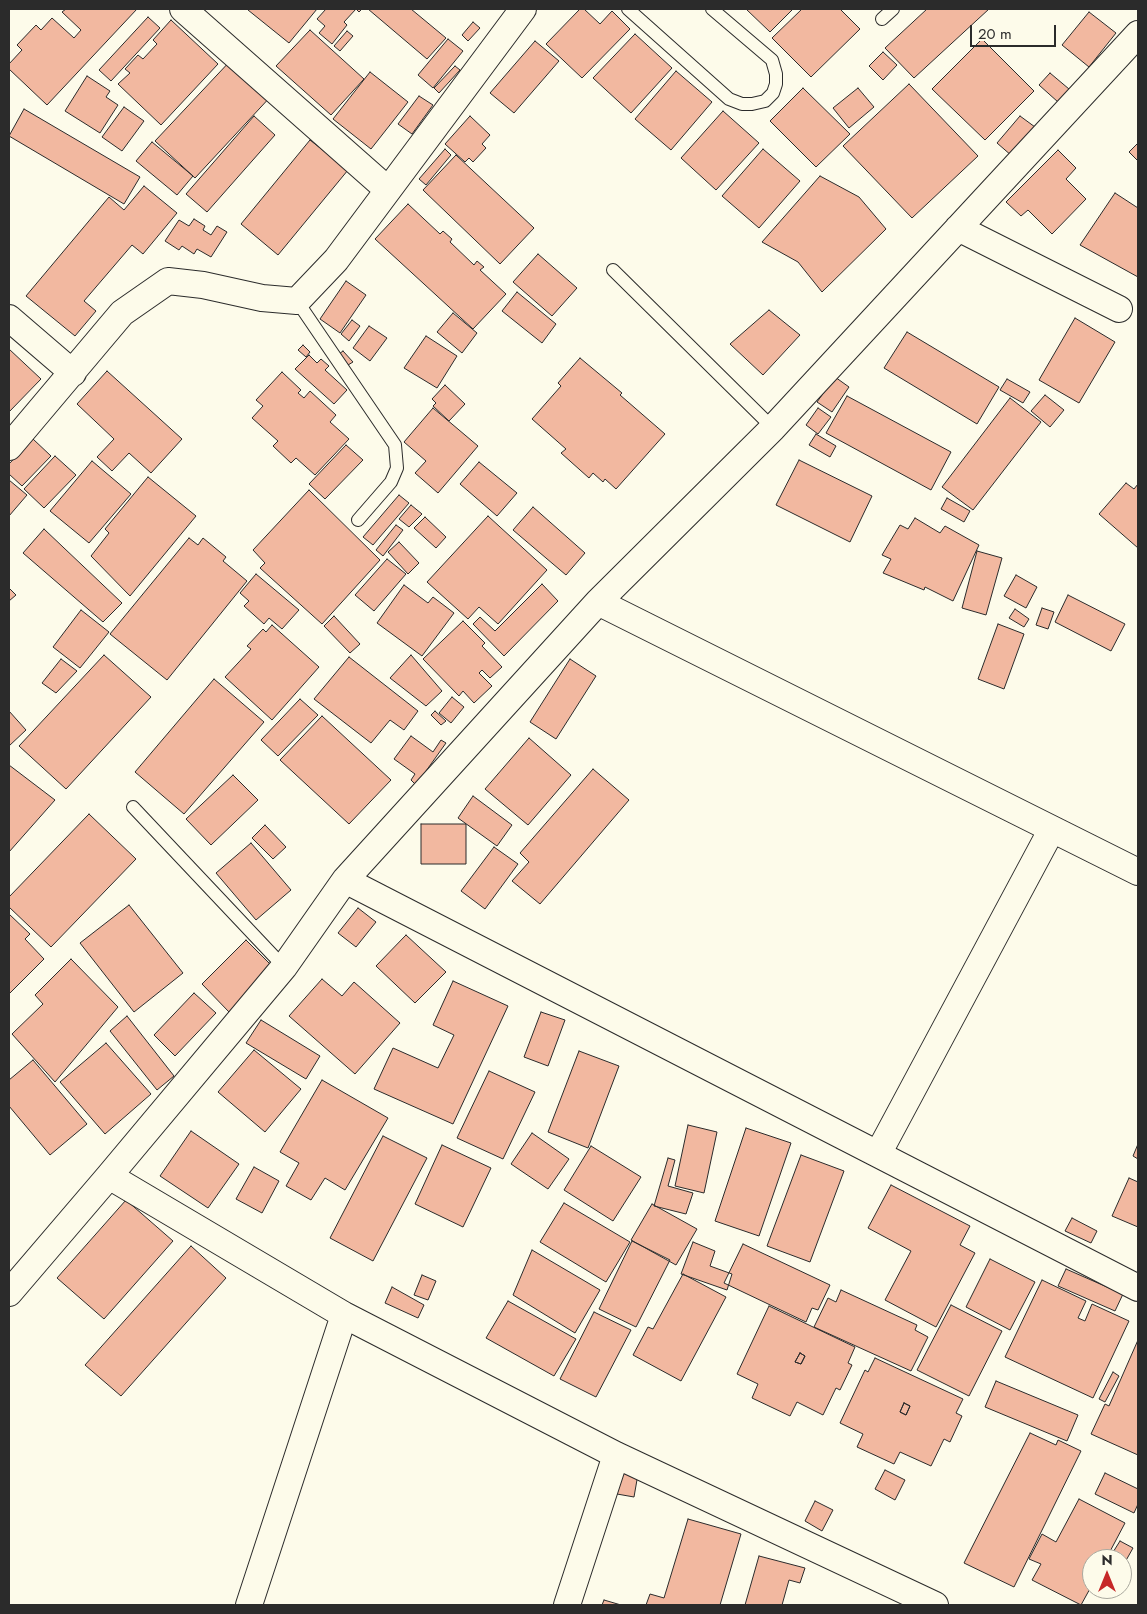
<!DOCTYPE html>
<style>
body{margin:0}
#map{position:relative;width:1147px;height:1614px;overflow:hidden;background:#fdfbea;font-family:Jost,sans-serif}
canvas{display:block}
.frame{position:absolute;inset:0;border:10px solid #2b2b2b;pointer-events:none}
.north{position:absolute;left:1082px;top:1549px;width:50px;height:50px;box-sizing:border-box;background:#fdfbea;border:1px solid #a9a89e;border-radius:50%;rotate:0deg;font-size:14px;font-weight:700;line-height:20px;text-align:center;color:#2b2b2b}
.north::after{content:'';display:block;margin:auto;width:18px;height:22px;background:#c62828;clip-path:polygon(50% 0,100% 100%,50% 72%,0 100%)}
.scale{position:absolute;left:970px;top:25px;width:86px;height:22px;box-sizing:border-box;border:2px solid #2b2b2b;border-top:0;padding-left:6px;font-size:15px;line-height:18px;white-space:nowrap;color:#2b2b2b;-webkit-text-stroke:4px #fdfbea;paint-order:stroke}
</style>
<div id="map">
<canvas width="1147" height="1614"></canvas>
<div class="frame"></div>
<div class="north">N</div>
<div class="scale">20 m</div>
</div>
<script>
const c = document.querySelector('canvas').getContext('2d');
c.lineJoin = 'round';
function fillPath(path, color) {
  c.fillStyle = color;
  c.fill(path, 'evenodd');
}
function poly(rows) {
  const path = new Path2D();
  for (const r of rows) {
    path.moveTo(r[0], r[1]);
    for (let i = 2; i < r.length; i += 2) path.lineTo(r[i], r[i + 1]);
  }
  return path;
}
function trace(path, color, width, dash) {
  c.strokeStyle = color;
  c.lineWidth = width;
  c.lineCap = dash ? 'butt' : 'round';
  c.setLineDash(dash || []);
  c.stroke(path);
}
const building = poly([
 [66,9,137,9,47,105,9,69,9,64,22,50,17,45,36,25,41,30,52,18,74,38,81,30,62,12,66,9],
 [249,9,317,9,289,43,248,10,249,9],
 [326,9,362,9,359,12,356,9,344,22,347,25,332,44,319,33,325,26,317,19,326,9],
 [368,9,411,9,446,38,427,59,368,9],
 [580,9,584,9,600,24,612,11,630,29,582,78,546,44,580,9],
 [746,9,793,9,770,32,746,9],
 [802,9,840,9,860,29,811,77,772,38,802,9],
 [927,9,989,9,914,78,885,48,927,9],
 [1089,12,1116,33,1089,67,1062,45,1089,12],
 [148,17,160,28,111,81,99,70,148,17],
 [171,20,218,64,161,125,118,84,130,73,125,69,138,55,143,59,157,44,153,40,171,20],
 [473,22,480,28,468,41,462,35,473,22],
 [310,30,364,79,331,115,276,66,310,30],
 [347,31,353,36,340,51,334,46,347,31],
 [635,34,672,68,631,113,593,78,635,34],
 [448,39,463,51,433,88,418,75,448,39],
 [982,39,1034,91,985,140,932,89,982,39],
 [535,41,559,61,514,113,490,93,535,41],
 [883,52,897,65,883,80,869,66,883,52],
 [233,58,273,94,195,178,155,141,233,58],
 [455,66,460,70,439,93,434,88,455,66],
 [676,71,712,102,671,150,635,119,676,71],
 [370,72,408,102,371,149,333,119,370,72],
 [1050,73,1069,89,1058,102,1039,85,1050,73],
 [87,76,110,91,106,97,118,105,100,133,65,111,87,76],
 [909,84,978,156,912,218,843,146,909,84],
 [803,88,850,134,816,167,770,121,803,88],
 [858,88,874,107,849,128,833,108,858,88],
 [419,96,433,105,412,134,398,124,419,96],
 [124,107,144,121,122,151,102,137,124,107],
 [24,109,140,177,124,204,9,136,24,109],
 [723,111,759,143,716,190,681,158,723,111],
 [254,116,275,135,207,212,186,194,254,116],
 [470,116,490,135,482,144,486,148,473,162,469,158,465,162,445,144,470,116],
 [1020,116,1035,127,1012,156,997,143,1020,116],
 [310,140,348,170,278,255,241,224,310,140],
 [152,142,193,176,177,195,136,161,152,142],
 [1138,143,1138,161,1129,152,1138,143],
 [445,149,451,155,426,185,419,179,445,149],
 [763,149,800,181,759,228,722,196,763,149],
 [1058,150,1076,168,1066,179,1086,199,1052,234,1028,210,1021,216,1006,202,1058,150],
 [456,155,534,228,500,264,423,190,456,155],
 [820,176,859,197,886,229,822,292,798,262,762,242,820,176],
 [144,186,177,213,143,254,132,245,84,301,96,311,75,336,26,296,109,197,124,210,144,186],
 [1115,193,1138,208,1138,277,1080,245,1115,193],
 [408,204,440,234,443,231,452,239,450,242,474,265,477,261,484,267,480,270,506,294,473,329,375,239,408,204],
 [194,219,205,226,203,230,211,235,217,226,227,232,211,257,197,249,194,254,182,246,179,250,165,241,179,220,189,226,194,219],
 [538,254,577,288,552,316,513,282,538,254],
 [346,281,366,295,340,333,320,319,346,281],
 [517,292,556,324,542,343,502,311,517,292],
 [769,310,800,335,763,375,730,344,769,310],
 [453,313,477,333,462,353,437,332,453,313],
 [1075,318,1115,342,1079,403,1039,380,1075,318],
 [352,320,360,326,349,341,341,334,352,320],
 [369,326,387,338,370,361,353,348,369,326],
 [907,332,999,387,977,424,884,368,907,332],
 [426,336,457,356,437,388,404,368,426,336],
 [303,345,310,352,306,357,298,350,303,345],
 [9,349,41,379,9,412,9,349],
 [343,351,353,362,348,365,339,354,343,351],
 [309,355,317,363,321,359,329,366,325,370,347,390,334,404,295,369,309,355],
 [580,358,622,393,620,395,665,434,616,489,605,479,603,482,593,473,589,478,561,453,566,449,532,419,561,386,558,383,580,358],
 [107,371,182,439,151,473,129,453,112,471,97,457,114,439,77,404,107,371],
 [282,372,301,390,298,393,304,398,310,391,336,415,330,422,349,439,315,475,296,458,291,463,273,446,278,441,252,418,263,406,256,400,282,372],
 [835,377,849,387,832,412,817,402,835,377],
 [1007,379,1030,392,1023,403,1000,390,1007,379],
 [445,385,465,404,449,421,433,406,436,403,432,399,445,385],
 [1045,395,1064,410,1050,427,1031,411,1045,395],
 [847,396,951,452,931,490,826,433,847,396],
 [1010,398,1041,422,973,510,942,487,1010,398],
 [433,408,478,446,438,493,415,473,426,461,404,442,433,408],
 [818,408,831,417,818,434,806,425,818,408],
 [816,434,836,446,830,457,809,445,816,434],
 [33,439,51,456,22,486,9,474,9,464,33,439],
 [346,445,363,460,325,499,309,484,346,445],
 [55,456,76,475,44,508,24,489,55,456],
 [799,460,872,496,850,542,776,505,799,460],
 [92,461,131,494,89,543,50,511,92,461],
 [479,462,517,493,497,516,460,484,479,462],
 [148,477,196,516,130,596,91,556,109,533,105,529,148,477],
 [9,480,27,495,9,516,9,480],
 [1126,483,1134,489,1138,484,1138,548,1099,514,1126,483],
 [309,490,380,560,322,624,260,568,265,563,253,550,309,490],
 [399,495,409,503,373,545,363,537,399,495],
 [947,498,970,511,964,522,941,509,947,498],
 [411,505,422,514,409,527,399,519,411,505],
 [533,507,585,553,566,575,513,530,533,507],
 [488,516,547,570,498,624,479,607,468,619,427,582,488,516],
 [425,517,446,537,436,548,414,528,425,517],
 [915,518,940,533,945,526,979,545,953,601,925,587,924,590,883,573,891,559,882,555,900,525,908,529,915,518],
 [396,525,403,530,383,556,376,550,396,525],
 [44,529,122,603,103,622,23,553,44,529],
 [189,538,198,545,203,538,226,557,223,561,247,581,167,680,110,634,189,538],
 [399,542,419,563,408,574,388,552,399,542],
 [977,551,1002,558,986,615,962,608,977,551],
 [387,559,406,574,374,611,355,595,387,559],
 [256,574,299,610,282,629,269,618,264,624,244,606,249,601,240,593,256,574],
 [1016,575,1037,587,1026,608,1004,596,1016,575],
 [542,584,558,601,504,656,473,624,480,617,495,631,542,584],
 [404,585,428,603,433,597,454,613,422,656,377,623,404,585],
 [9,588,16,595,9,601,9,588],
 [1068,595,1125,624,1111,651,1055,622,1068,595],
 [1042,608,1054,612,1048,629,1036,625,1042,608],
 [1015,609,1029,619,1024,627,1009,618,1015,609],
 [81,610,109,632,80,668,53,647,81,610],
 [334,616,360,644,350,653,324,626,334,616],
 [463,621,485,643,482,646,502,667,490,678,482,670,479,673,492,686,474,703,463,691,459,696,423,659,463,621],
 [998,624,1024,634,1004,689,978,679,998,624],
 [272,625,319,667,272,720,225,677,251,649,247,646,263,629,266,632,272,625],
 [104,655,151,697,66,789,19,746,104,655],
 [411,655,442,691,426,706,390,678,411,655],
 [349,657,418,711,404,730,390,720,371,743,314,699,349,657],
 [61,659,77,671,56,693,42,683,61,659],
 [570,659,596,676,556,739,530,722,570,659],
 [214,679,264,722,184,814,135,772,214,679],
 [452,697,464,707,451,723,439,713,452,697],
 [300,699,318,715,278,756,261,740,300,699],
 [9,711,26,730,9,746,9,711],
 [435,711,446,721,441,725,431,715,435,711],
 [322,716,391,780,349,824,280,760,322,716],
 [411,736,433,752,441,740,446,743,416,785,411,780,415,774,394,759,411,736],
 [529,738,571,775,528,825,485,789,529,738],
 [9,765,55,800,9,852,9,765],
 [593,769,629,800,540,904,512,881,529,862,520,853,593,769],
 [233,775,258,800,211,845,186,819,233,775],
 [473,796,512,825,497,846,458,818,473,796],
 [89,814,136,859,51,947,9,907,9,897,89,814],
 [421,824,466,824,466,864,421,864,421,824],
 [265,825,286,847,273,859,252,838,265,825],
 [251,843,291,890,256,920,216,873,251,843],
 [494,847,518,864,485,909,461,891,494,847],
 [129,905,183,973,134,1012,80,943,129,905],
 [358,908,376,922,356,947,338,933,358,908],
 [9,914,30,934,25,939,44,959,9,994,9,914],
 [406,935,446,972,415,1003,376,966,406,935],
 [246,940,274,968,229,1012,202,984,246,940],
 [71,959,118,1007,55,1082,12,1034,43,1004,35,995,71,959],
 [322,979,342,996,354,982,400,1023,355,1074,289,1016,322,979],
 [453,981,508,1006,453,1124,374,1089,393,1048,438,1068,454,1035,433,1025,453,981],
 [194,993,216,1013,175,1056,154,1035,194,993],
 [541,1012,565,1020,548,1066,524,1057,541,1012],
 [127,1016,174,1076,157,1090,110,1031,127,1016],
 [261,1020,320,1056,306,1079,246,1043,261,1020],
 [106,1043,151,1094,105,1134,60,1082,106,1043],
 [254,1050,301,1089,265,1132,218,1092,254,1050],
 [579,1051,619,1066,588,1148,548,1132,579,1051],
 [33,1060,87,1124,50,1155,9,1106,9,1080,33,1060],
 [489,1071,535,1092,503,1159,457,1138,489,1071],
 [322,1080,388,1118,345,1190,325,1178,311,1200,286,1186,299,1163,280,1152,322,1080],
 [688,1125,717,1132,704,1193,675,1186,688,1125],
 [746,1128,791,1143,759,1236,715,1221,746,1128],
 [191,1131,239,1164,208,1208,160,1176,191,1131],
 [532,1133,569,1159,548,1189,511,1164,532,1133],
 [383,1136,427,1158,373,1261,330,1238,383,1136],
 [1138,1144,1138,1159,1133,1156,1138,1144],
 [442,1145,491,1168,463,1227,415,1204,442,1145],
 [591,1146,641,1177,613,1221,564,1190,591,1146],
 [801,1155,844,1171,810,1262,767,1246,801,1155],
 [668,1158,675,1160,668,1186,693,1193,686,1214,654,1206,668,1158],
 [254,1167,279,1181,262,1213,236,1199,254,1167],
 [1129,1178,1138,1182,1138,1227,1112,1216,1129,1178],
 [891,1185,970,1226,960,1245,975,1253,936,1327,885,1300,911,1251,868,1228,891,1185],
 [126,1200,173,1241,104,1319,57,1278,126,1200],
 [564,1203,630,1242,606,1282,540,1242,564,1203],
 [652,1204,697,1229,676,1265,631,1240,652,1204],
 [1072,1218,1097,1231,1091,1243,1065,1231,1072,1218],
 [632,1241,670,1260,636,1327,599,1309,632,1241],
 [693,1242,715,1251,710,1266,732,1274,727,1290,681,1274,693,1242],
 [743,1244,830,1285,818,1310,812,1308,806,1322,724,1283,743,1244],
 [191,1246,226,1278,121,1396,85,1365,191,1246],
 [532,1250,600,1290,575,1333,513,1295,532,1250],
 [990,1259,1035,1282,1010,1330,966,1307,990,1259],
 [1066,1269,1123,1294,1115,1311,1058,1286,1066,1269],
 [683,1274,726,1297,681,1381,633,1355,648,1327,653,1329,683,1274],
 [422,1275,436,1281,428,1300,414,1295,422,1275],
 [1042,1280,1086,1301,1078,1318,1085,1321,1092,1304,1129,1321,1093,1398,1005,1357,1042,1280],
 [392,1287,424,1305,418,1318,385,1303,392,1287],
 [841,1290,917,1325,915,1330,928,1337,911,1371,814,1327,828,1298,836,1302,841,1290],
 [508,1301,576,1339,554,1376,486,1338,508,1301],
 [951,1305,1002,1331,969,1396,917,1370,951,1305],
 [769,1306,855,1347,848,1363,852,1365,840,1390,836,1388,823,1415,797,1402,790,1416,752,1398,758,1384,737,1374,769,1306],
 [800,1353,805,1356,801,1364,795,1362,800,1353],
 [594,1312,631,1330,596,1397,560,1379,594,1312],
 [1138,1340,1138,1455,1091,1434,1105,1404,1109,1406,1138,1340],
 [800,1353,805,1356,801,1364,795,1362,800,1353],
 [875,1358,963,1399,956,1413,962,1416,950,1442,944,1439,931,1466,900,1452,894,1464,857,1447,863,1434,840,1423,865,1370,868,1372,875,1358],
 [904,1403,910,1406,906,1415,900,1412,904,1403],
 [1113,1372,1119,1376,1105,1402,1099,1399,1113,1372],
 [996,1381,1078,1415,1067,1441,985,1407,996,1381],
 [904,1403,910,1406,906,1415,900,1412,904,1403],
 [1030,1433,1056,1445,1058,1440,1081,1451,1014,1587,964,1563,1030,1433],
 [885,1470,905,1480,895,1500,875,1489,885,1470],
 [622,1471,638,1474,634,1497,617,1494,622,1471],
 [1105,1473,1138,1489,1138,1504,1134,1513,1095,1494,1105,1473],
 [1079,1499,1125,1523,1106,1559,1092,1559,1092,1585,1081,1605,1032,1580,1041,1564,1029,1559,1042,1534,1056,1542,1079,1499],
 [815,1501,833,1510,822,1531,805,1521,815,1501],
 [688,1519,741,1534,720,1605,646,1605,650,1594,664,1598,688,1519],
 [1120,1541,1133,1548,1124,1564,1122,1564,1122,1559,1110,1557,1120,1541],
 [759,1556,805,1568,800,1583,789,1580,782,1605,745,1605,759,1556],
 [1122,1567,1128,1570,1122,1580,1122,1567],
 [604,1600,621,1605,602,1605,604,1600]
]);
fillPath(building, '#f2b8a0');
trace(building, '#2b2b2b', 1);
const service = poly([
 [628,9,729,99,742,104,752,104,765,101,773,93,776,84,776,74,772,60,712,9],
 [882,19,893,9],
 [613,270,773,428],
 [297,301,395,445,397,468,391,482,358,520],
 [133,807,284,967]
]);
const minor = poly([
 [183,9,388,190],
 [958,228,1119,309],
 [9,318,73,373],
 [9,447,122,313,168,281,203,285,262,298,297,301,336,260,523,9],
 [598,602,1138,872],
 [345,880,1138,1288],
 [878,1154,1052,829],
 [109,1176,344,1315,616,1455,935,1605],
 [9,1293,109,1176,284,967,345,880,598,602,773,428,1138,34],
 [249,1605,344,1315],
 [567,1605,616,1455]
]);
trace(service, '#2b2b2b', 14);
trace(minor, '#2b2b2b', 28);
trace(service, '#fdfbea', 12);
trace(minor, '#fdfbea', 26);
</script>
